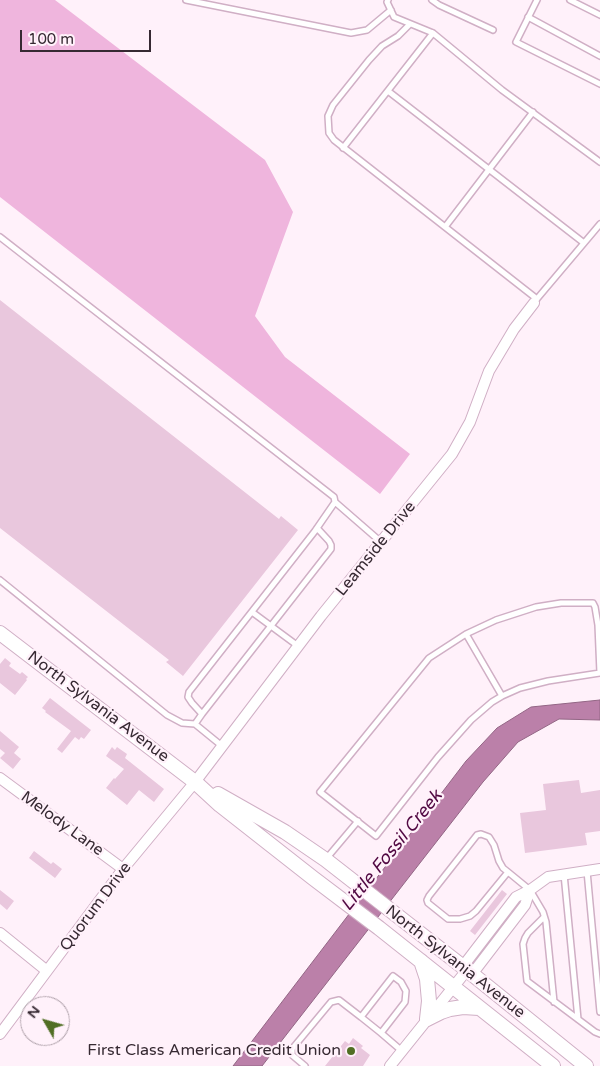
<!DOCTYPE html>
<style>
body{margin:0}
#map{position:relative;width:600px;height:1066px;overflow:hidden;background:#fff1fa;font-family:"Varela Round",sans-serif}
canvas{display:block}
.north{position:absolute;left:20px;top:996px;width:50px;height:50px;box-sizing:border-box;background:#fff1fa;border:1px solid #afa1aa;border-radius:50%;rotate:308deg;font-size:14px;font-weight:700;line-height:20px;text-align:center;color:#362932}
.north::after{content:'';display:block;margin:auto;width:18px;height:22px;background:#506e23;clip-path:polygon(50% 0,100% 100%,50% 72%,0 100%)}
.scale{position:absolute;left:20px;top:30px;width:131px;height:22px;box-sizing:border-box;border:2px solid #362932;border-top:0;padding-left:6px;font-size:15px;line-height:18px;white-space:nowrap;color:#362932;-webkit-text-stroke:4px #fff1fa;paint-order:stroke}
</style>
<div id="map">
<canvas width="600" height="1066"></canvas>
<div class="north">N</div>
<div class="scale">100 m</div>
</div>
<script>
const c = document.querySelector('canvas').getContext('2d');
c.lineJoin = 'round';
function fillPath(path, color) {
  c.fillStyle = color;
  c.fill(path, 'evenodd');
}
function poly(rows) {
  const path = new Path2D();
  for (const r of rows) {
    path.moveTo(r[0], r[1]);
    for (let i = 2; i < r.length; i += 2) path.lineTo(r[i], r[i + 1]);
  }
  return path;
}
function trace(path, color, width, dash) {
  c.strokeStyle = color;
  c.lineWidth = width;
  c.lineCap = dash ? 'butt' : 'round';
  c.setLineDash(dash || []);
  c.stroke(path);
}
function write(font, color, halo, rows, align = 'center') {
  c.font = font + ' "Varela Round",sans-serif';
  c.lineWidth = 4.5;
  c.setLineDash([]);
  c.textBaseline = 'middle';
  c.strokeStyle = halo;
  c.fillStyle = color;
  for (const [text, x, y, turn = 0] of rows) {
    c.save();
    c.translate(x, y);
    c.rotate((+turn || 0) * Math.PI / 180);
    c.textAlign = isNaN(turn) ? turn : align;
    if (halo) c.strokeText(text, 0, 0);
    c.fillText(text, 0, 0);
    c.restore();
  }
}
fillPath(poly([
 [0,0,55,0,265,160,293,212,255,316,285,357,410,454,380,494,0,197]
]), '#efb5dd');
const water = poly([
 [600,700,600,720,559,719,518,742,483,782,262,1066,233,1066,466,761,497,728,531,707,600,700]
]);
fillPath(water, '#bb80a9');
trace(water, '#936685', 1);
fillPath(poly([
 [0,300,279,519,281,516,298,530,183,676,166,662,169,660,0,528],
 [5,658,11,663,9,666,20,674,22,672,28,677,26,679,27,680,15,695,0,683,0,664],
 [50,698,91,730,84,739,81,737,79,740,75,737,62,753,57,749,71,731,45,712,46,711,42,708],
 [0,731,19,747,14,753,21,759,13,769,0,758,5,753,0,749],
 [112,747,115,750,117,747,127,754,125,758,164,789,154,802,139,790,127,805,106,788,114,778,115,779,124,769,106,756],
 [579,780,581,793,600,790,600,831,585,833,587,845,525,853,520,813,546,810,543,784],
 [34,851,51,864,53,862,62,869,55,878,29,858],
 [0,890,14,901,7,910,0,904],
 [502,890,507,894,475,935,470,931],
 [353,1038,363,1046,361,1048,370,1055,363,1066,325,1066,345,1041,349,1044]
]), '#e9c7dd');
const lane = poly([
 [186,0,351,33,367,30,391,10],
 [388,0,387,2,394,17,433,33,502,90,600,162],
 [432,0,439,5,493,30],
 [537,0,516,42,600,84],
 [570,0,600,15],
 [528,17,600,56],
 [410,24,398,36,382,46,369,60,333,105,328,116,329,133,334,140,537,299],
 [388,91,584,243],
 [343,148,433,33],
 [445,227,533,112],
 [0,237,334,497,335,502,315,531,189,692,188,697,192,703,202,714,195,724,182,723,167,715,0,580],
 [536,300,600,224],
 [335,502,381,542],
 [252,612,298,646],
 [466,634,496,620,536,607,561,603,593,603,595,607,598,625,600,673,548,681,520,688,502,696,492,702,471,720,438,757,376,836,320,792,429,658,466,634,502,696],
 [202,714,331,549,331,545,329,541,317,528],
 [195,724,222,746],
 [326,859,358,821],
 [587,871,600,1012],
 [508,872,476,911,470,916,460,919,448,919,428,903,427,900,429,896,477,835,481,834,489,837,494,845,499,861,503,868,508,872,530,890,543,912,546,922,554,1002],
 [564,874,578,1019],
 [544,917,528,933,525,938,523,944,527,981,595,1032,600,1034],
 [381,1033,361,1017,393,976,401,982,406,991,405,1002,381,1033,402,1051],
 [305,1066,292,1055,292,1049,331,1002,339,1000,361,1017]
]);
const street = poly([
 [0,778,123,869],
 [0,933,47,971],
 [467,970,476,969,525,905,530,890],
 [0,1034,123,869,195,782,321,616,452,454,470,422,489,371,514,329,534,303],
 [390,1066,467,970,467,961,516,897,530,890,548,877,600,869]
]);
const secondary = poly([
 [0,633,195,782,220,805,313,878,379,928,553,1066],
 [218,794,285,832,326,860,467,970,586,1066],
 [421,961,427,979,429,1001,427,1019],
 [427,1019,441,1012,450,1009,463,1007,479,1008]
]);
trace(lane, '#d0afc5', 8);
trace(street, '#d0afc5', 12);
trace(secondary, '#d0afc5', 16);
trace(lane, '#fff', 5);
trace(street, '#fff', 10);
trace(secondary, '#fff', 14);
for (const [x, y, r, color] of [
 [351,1051,5,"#506e23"]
]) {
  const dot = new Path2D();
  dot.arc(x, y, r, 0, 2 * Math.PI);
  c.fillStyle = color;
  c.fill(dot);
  trace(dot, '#fff1fa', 2);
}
write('16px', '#362932', '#fff1fa', [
 ["Leamside Drive",376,549,-51],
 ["North Sylvania Avenue",98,707,37],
 ["Melody Lane",62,824,36],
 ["Quorum Drive",96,907,-53],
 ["North Sylvania Avenue",455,962,38]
]);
write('16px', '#362932', '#fff1fa', [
 ["First Class American Credit Union",341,1051]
], 'right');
write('italic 18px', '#510842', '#fff1fa', [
 ["Little Fossil Creek",392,851,-51]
]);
</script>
